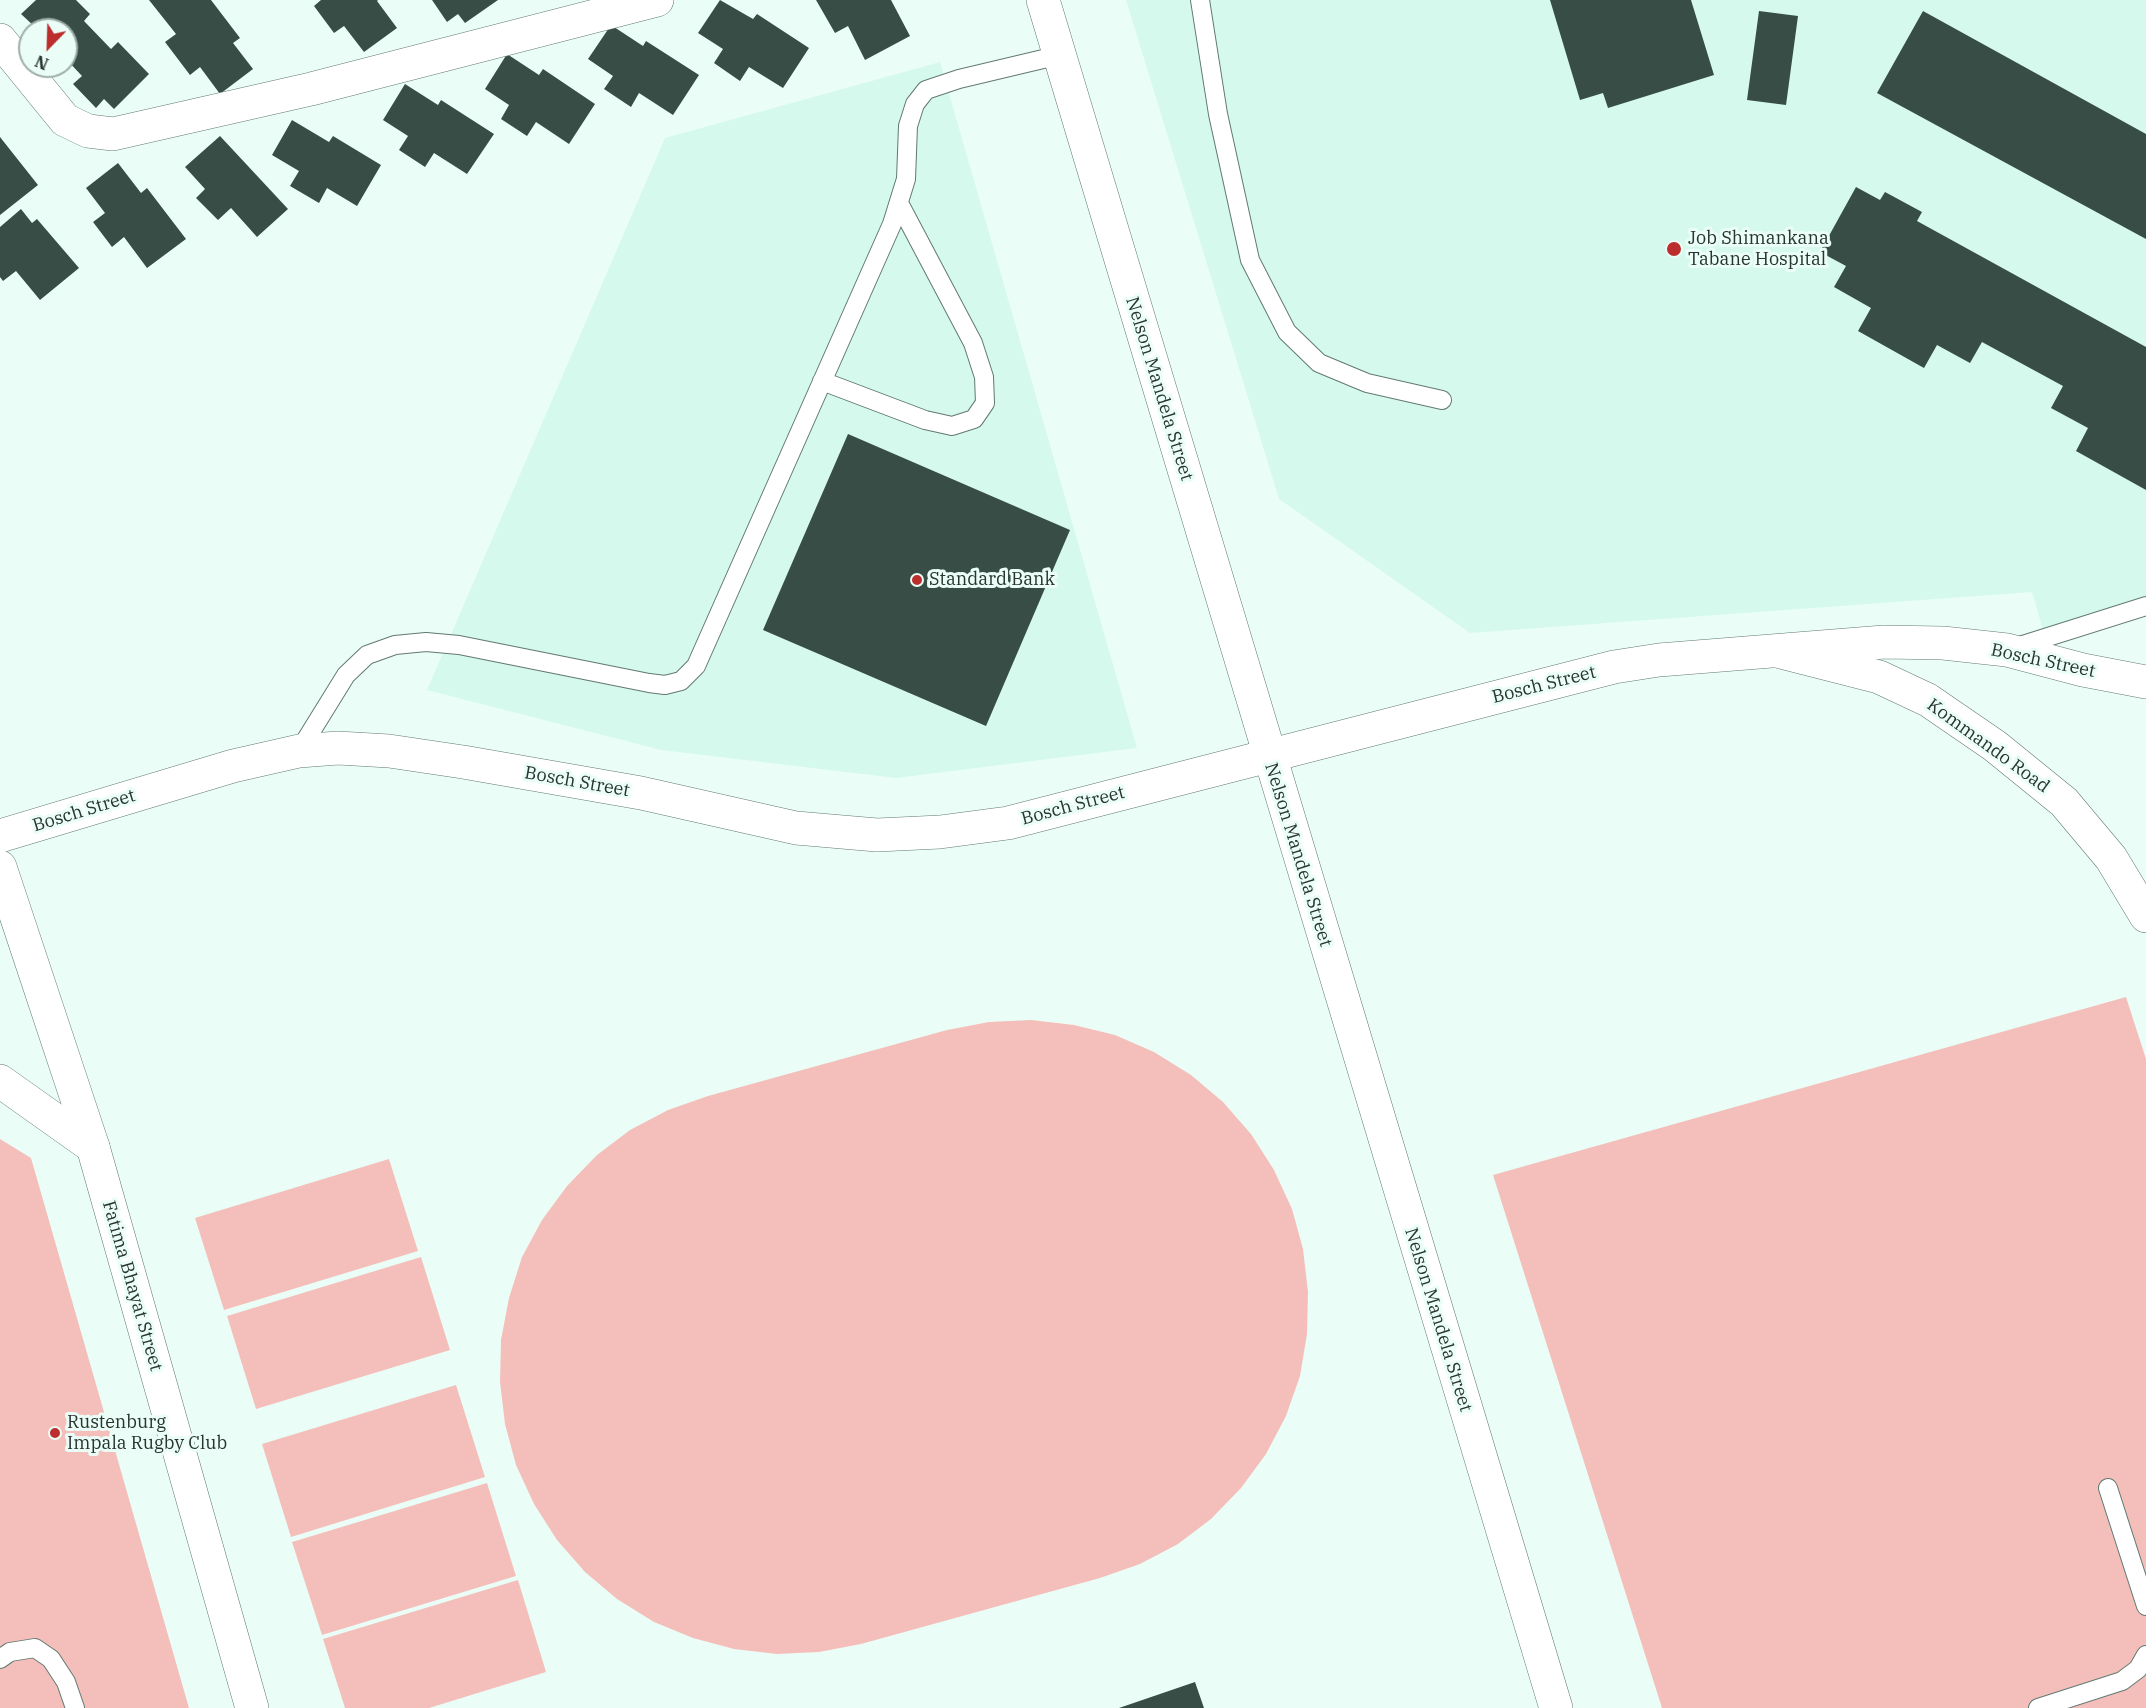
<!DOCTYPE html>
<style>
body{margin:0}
#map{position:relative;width:2146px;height:1708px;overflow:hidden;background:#eafef7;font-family:"IBM Plex Serif",serif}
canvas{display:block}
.north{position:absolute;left:18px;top:18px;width:60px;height:60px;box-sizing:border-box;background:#eafef7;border:2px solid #9dada7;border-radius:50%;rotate:203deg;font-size:16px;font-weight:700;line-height:24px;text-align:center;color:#29332f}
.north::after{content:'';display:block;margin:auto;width:21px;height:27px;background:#bc2d2e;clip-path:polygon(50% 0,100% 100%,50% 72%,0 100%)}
</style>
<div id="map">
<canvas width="2146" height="1708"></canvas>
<div class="north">N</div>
</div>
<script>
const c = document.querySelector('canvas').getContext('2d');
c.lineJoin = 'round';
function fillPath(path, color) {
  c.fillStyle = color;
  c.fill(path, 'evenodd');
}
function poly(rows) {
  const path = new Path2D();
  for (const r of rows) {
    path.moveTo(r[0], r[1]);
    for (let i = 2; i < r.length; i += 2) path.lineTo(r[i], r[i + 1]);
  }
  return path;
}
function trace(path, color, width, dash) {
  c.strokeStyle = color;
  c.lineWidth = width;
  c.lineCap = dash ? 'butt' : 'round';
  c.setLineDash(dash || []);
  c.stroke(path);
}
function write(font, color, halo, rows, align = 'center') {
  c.font = font + ' "IBM Plex Serif",serif';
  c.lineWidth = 6;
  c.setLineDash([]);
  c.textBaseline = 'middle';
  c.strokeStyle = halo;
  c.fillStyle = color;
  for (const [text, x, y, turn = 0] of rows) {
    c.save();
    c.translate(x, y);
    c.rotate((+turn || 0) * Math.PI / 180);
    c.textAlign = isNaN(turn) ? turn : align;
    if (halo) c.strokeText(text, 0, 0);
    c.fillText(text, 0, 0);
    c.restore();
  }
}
fillPath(poly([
 [1126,0,2146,0,2146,610,2045,637,2032,592,1470,633,1279,499],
 [940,62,1137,748,896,778,661,750,427,690,665,138]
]), '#d6f9ed');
fillPath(poly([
 [2126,997,2146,1059,2146,1708,1662,1708,1493,1175],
 [1031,1020,1074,1025,1115,1035,1154,1052,1191,1075,1223,1102,1251,1134,1274,1170,1292,1209,1303,1249,1308,1292,1307,1334,1300,1376,1286,1416,1266,1454,1241,1488,1211,1519,1178,1544,1140,1564,1100,1578,861,1644,819,1652,777,1654,734,1649,693,1638,654,1622,617,1599,585,1572,557,1540,534,1504,516,1465,505,1424,500,1382,501,1340,509,1298,522,1257,542,1220,567,1186,597,1155,630,1130,668,1110,708,1096,947,1030,989,1022],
 [0,1139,31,1158,189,1708,0,1708],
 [389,1159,418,1251,224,1310,195,1218],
 [421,1257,450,1350,256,1409,227,1316],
 [456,1385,485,1477,291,1537,262,1444],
 [487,1483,516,1576,322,1635,292,1542],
 [518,1580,546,1672,429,1708,345,1708,323,1639]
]), '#f4bfba');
fillPath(poly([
 [36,0,76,0,90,14,84,21,111,49,118,42,149,74,114,109,104,99,96,108,73,84,82,76,66,59,66,30,33,30,36,28,21,14],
 [149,0,211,0,240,38,233,43,253,69,220,94,200,67,190,75,165,42,176,34],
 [321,0,378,0,377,1,397,28,364,52,344,26,334,33,314,6],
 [432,0,498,0,465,23,458,14,447,22],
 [720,0,753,19,757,14,809,48,783,88,749,67,740,81,714,63,723,49,698,33],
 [816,0,891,0,910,36,865,60,848,26,835,33],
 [1550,0,1691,0,1714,75,1608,108,1603,93,1580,100],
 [1759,11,1798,16,1786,105,1747,100],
 [1923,11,2146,134,2146,239,1877,93],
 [611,25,643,46,646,41,699,75,673,115,639,93,631,107,604,89,613,76,588,59],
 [507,54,539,75,543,69,595,104,569,144,536,122,527,136,501,119,509,105,485,89],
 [405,84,438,105,441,100,494,134,467,174,434,153,425,167,399,150,408,136,383,120],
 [292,120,329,142,333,136,381,165,357,206,327,188,319,203,290,186,299,171,272,155],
 [220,136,288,209,257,237,231,208,218,220,196,198,205,189,185,167],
 [0,137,38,185,0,215],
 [118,163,141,193,147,188,186,239,147,268,124,237,112,247,93,222,105,213,86,188],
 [1856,187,1880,200,1885,192,1922,212,1917,221,2146,347,2146,490,2076,451,2088,428,2051,408,2063,386,1982,342,1970,363,1937,345,1924,368,1858,331,1871,308,1834,287,1846,266,1820,252],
 [21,209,32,223,37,219,79,268,40,300,16,271,3,281,0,277,0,227],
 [848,434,1070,530,986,726,763,630],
 [1195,1682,1204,1708,1119,1708]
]), '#374d46');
const service = poly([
 [1200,0,1218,114,1250,260,1287,332,1319,363,1367,383,1442,400],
 [822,381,925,420,952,426,974,419,985,403,984,377,973,343,900,205],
 [2013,648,2146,606],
 [299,751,346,675,367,655,395,645,426,642,459,645,649,683,665,685,681,681,696,666,892,224,906,179,908,126,915,104,926,90,959,79,1060,55],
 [2108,1488,2146,1606],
 [0,1659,10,1652,35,1648,51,1659,66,1682,75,1708],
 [2038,1708,2122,1681,2138,1669,2146,1655]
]);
const minor = poly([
 [0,40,65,120,88,131,113,134,311,89,657,0],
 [1781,652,1879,677,1928,700,1995,746,2064,802,2111,858,2146,916],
 [0,867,93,1147,252,1708]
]);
const tertiary = poly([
 [0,836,233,766,299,751,338,748,389,751,463,762,641,793,796,828,877,835,940,832,1008,823,1614,667,1659,660,1884,642,1943,643,2007,650,2083,670,2146,682]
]);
const secondary = poly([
 [1043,0,1556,1708],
 [0,1081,93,1147]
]);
trace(service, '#627971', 20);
trace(minor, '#627971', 34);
trace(tertiary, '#627971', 34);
trace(secondary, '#627971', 34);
trace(service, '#fff', 18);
trace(minor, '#fff', 33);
trace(tertiary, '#fff', 33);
trace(secondary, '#fff', 33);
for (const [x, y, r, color] of [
 [1674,249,8,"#bc2d2e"],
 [917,580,6,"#bc2d2e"],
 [55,1433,6,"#bc2d2e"]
]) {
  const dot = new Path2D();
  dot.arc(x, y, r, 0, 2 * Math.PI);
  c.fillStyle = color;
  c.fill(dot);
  trace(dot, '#eafef7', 2);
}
write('18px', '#29332f', '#eafef7', [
 ["Job Shimankana",1688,239],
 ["Tabane Hospital",1688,260],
 ["Standard Bank",929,580],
 ["Rustenburg",67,1423],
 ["Impala Rugby Club",67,1444]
], 'left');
write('18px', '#29332f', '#eafef7', [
 ["Nelson Mandela Street",1159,389,73],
 ["Bosch Street",2043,661,12],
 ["Bosch Street",1544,685,-14],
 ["Kommando Road",1988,746,36],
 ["Bosch Street",577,782,10],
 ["Bosch Street",1073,806,-15],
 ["Bosch Street",84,811,-17],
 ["Nelson Mandela Street",1298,855,73],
 ["Fatima Bhayat Street",132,1286,74],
 ["Nelson Mandela Street",1438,1320,73]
]);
</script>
